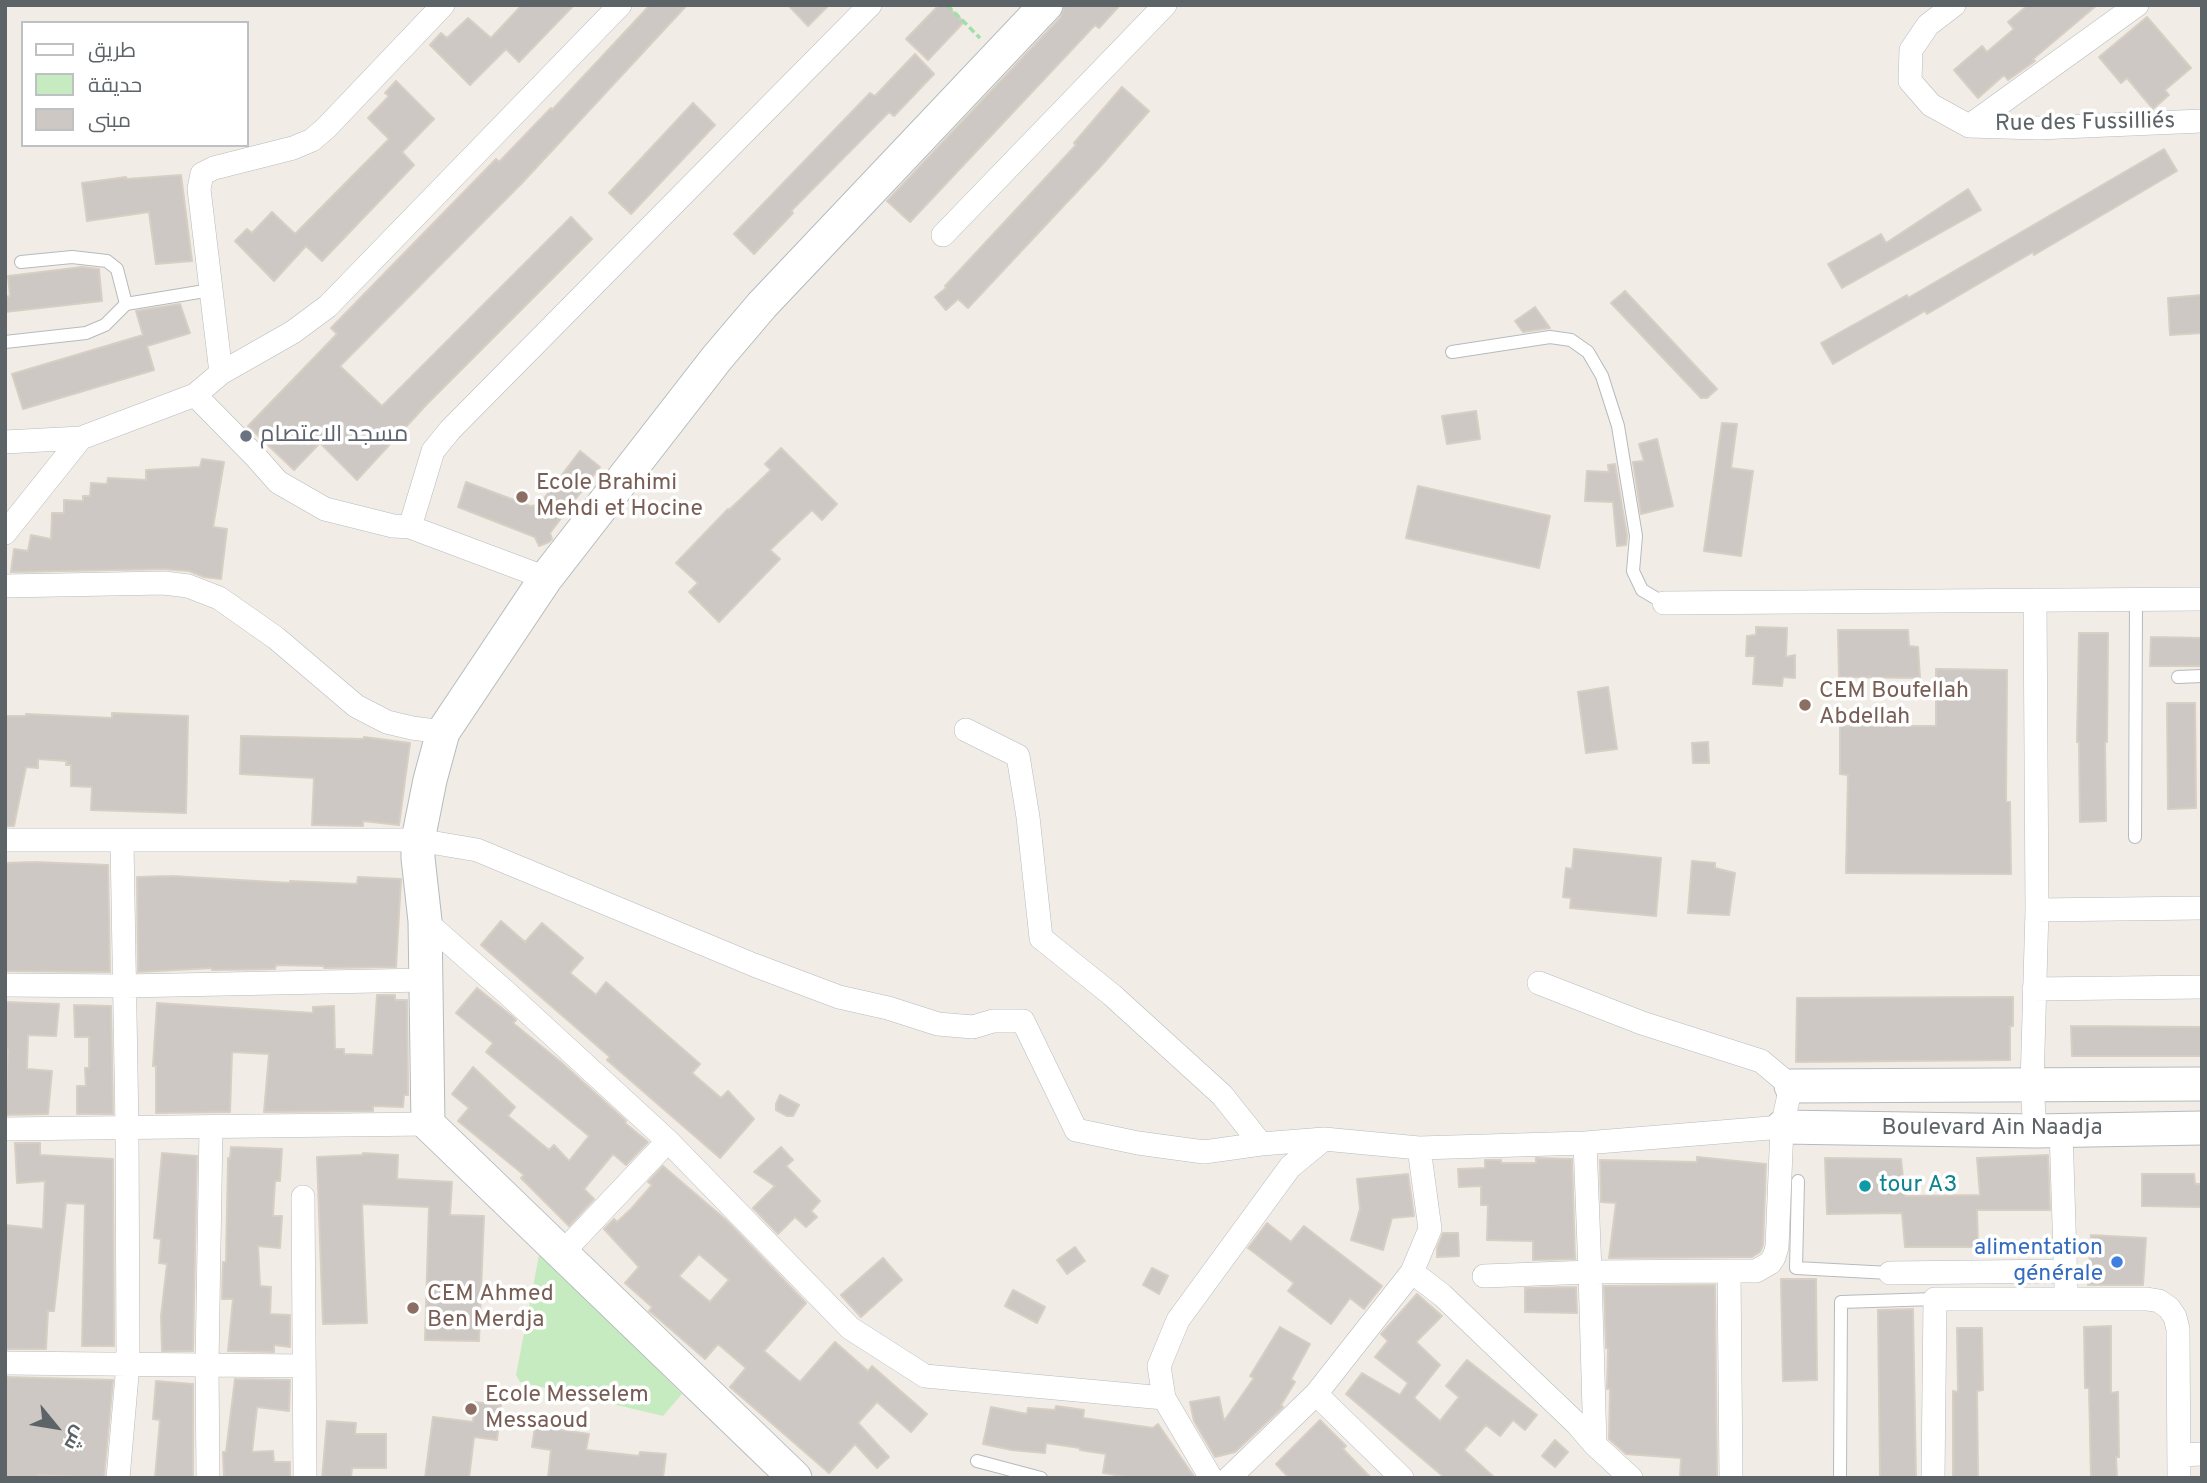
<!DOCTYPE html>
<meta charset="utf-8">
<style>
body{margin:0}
#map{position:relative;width:2207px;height:1483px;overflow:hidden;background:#f1ede6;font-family:Overpass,Cairo,sans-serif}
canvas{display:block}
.frame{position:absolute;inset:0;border:7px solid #5d6468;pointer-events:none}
.legend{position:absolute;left:21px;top:21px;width:228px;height:126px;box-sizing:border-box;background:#fff;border:2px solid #bec1c3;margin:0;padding:9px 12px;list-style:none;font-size:21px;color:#5d6468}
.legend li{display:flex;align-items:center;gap:14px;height:35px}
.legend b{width:35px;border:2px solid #bec1c3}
.north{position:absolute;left:21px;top:1392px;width:70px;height:70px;-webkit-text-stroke:5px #fff;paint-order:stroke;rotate:120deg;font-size:19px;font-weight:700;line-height:28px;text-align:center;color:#5d6468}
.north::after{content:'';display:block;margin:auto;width:24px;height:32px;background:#5d6468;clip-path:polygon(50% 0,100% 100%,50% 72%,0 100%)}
</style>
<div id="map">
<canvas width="2207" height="1483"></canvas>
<div class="frame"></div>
<ul class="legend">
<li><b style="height:9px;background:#fff"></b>طريق</li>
<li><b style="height:19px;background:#c7ebc0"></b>حديقة</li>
<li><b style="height:19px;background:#cdc8c3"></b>مبنى</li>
</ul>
<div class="north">ش</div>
</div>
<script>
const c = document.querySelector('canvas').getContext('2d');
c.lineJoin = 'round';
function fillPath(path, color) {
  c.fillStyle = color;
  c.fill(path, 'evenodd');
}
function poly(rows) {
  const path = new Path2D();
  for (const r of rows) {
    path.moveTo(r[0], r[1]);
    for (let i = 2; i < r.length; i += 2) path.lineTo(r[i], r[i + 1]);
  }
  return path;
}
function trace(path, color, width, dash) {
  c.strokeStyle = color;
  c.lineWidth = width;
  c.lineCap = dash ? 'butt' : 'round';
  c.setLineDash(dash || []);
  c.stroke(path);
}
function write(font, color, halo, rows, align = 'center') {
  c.font = font + ' Overpass,Cairo,sans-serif';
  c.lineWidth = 7;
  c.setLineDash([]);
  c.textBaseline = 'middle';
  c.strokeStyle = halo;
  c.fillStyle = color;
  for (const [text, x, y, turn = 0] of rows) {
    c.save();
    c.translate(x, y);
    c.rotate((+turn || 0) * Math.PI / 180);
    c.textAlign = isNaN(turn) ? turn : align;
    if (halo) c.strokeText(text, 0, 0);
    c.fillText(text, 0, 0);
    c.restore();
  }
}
fillPath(poly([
 [540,1250,682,1394,663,1416,520,1382,516,1375]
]), '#c7ebc0');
const building = poly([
 [522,5,574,5,519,62,506,49,470,85,430,45,441,33,447,38,468,18,491,38,522,5],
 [650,5,687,5,522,183,340,366,382,406,571,217,592,239,427,404,357,480,320,443,294,470,248,426,337,334,331,328,496,159,499,162,551,108,552,110,650,5],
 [788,5,829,5,808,26,788,5],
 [939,5,946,5,964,22,928,60,906,39,939,5],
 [1065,5,1120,5,1099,28,1095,25,910,222,887,201,1060,18,1065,5],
 [2028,5,2097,5,2033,59,2035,61,2008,80,2004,75,1978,98,1954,70,1982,46,1987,52,2014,29,2008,22,2028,5],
 [2147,17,2191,68,2165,90,2169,95,2153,109,2127,78,2121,83,2099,57,2147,17],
 [915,54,934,74,894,116,889,112,791,211,793,213,754,254,734,234,870,93,875,96,915,54],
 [396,81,434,119,402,152,414,165,322,261,306,246,274,281,235,241,247,229,252,233,272,212,295,234,389,139,368,118,389,96,385,93,396,81],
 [1122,87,1149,111,1100,167,968,308,958,299,946,310,935,297,946,288,945,286,1076,145,1074,143,1122,87],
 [693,103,715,125,631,214,609,193,693,103],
 [2164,149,2177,171,2034,255,2033,252,1927,314,1925,311,1833,364,1821,343,1907,295,1908,298,2164,149],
 [181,175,192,261,156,264,149,212,87,221,82,183,126,177,127,179,181,175],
 [1968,189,1981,210,1842,288,1828,264,1881,234,1886,243,1968,189],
 [82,267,99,269,102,301,5,312,5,297,10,296,8,276,82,267],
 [1625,291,1717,389,1707,398,1701,398,1611,303,1625,291],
 [2202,295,2202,333,2170,335,2168,298,2202,295],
 [180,304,190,333,147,346,154,370,23,409,12,374,143,335,136,311,180,304],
 [1535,307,1550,328,1523,332,1515,321,1535,307],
 [1476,411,1480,439,1447,444,1442,416,1476,411],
 [1722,423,1737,424,1731,468,1753,471,1741,556,1704,551,1722,423],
 [1657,439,1673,506,1641,514,1633,462,1644,461,1639,444,1657,439],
 [781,448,837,504,822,520,812,510,770,550,780,559,719,622,689,592,698,583,676,563,728,509,729,510,771,470,765,464,781,448],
 [580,451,600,467,550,533,552,539,549,542,539,546,535,537,458,507,466,482,530,506,539,505,580,451],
 [202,459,224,462,213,527,227,529,221,579,204,577,189,571,164,569,11,572,14,549,28,551,31,535,51,539,52,513,64,513,64,500,83,501,83,496,90,496,91,483,107,484,108,478,146,480,146,470,200,467,202,459],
 [1615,464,1627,536,1626,545,1617,546,1613,502,1585,501,1587,471,1609,472,1608,465,1615,464],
 [1418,486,1550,516,1539,568,1406,538,1418,486],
 [1756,627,1787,628,1786,657,1795,655,1795,678,1783,677,1782,686,1753,684,1755,656,1746,656,1747,636,1756,635,1756,627],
 [1838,630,1908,630,1909,646,1918,647,1920,678,1839,677,1838,630],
 [2079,633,2108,633,2107,742,2105,742,2106,821,2080,822,2079,742,2077,742,2079,633],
 [2151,637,2202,638,2202,666,2150,666,2151,637],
 [1936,669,2007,670,2006,802,2010,802,2011,874,1846,873,1848,775,1840,774,1840,726,1936,726,1936,669],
 [1608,687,1617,749,1586,753,1578,692,1608,687],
 [2167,703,2195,703,2196,808,2168,809,2167,703],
 [112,713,188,716,186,813,91,810,92,787,71,786,71,765,66,765,67,761,38,759,38,768,26,767,14,826,5,826,5,716,26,716,26,714,112,718,112,713],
 [241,736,364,739,364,737,410,743,399,825,363,821,363,826,312,825,314,778,240,774,241,736],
 [1708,742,1709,763,1693,763,1692,743,1708,742],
 [1574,849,1661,858,1656,916,1570,908,1571,898,1563,897,1566,868,1572,869,1574,849],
 [1692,861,1715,863,1715,868,1735,873,1729,915,1688,913,1692,861],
 [35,862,108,865,110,972,5,971,5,863,35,862],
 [172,876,290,883,290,881,357,884,358,877,401,879,396,967,324,968,324,966,276,965,275,969,212,970,212,968,138,972,137,877,172,876],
 [501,921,525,942,542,923,583,958,570,973,596,995,606,982,700,1064,692,1073,721,1098,728,1091,754,1119,720,1158,607,1060,610,1057,481,945,501,921],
 [477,988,513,1017,516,1020,513,1023,562,1063,626,1121,625,1123,648,1142,626,1165,613,1154,584,1189,594,1199,569,1226,521,1178,524,1175,458,1121,469,1108,452,1094,473,1067,515,1107,508,1116,549,1150,554,1145,569,1161,589,1136,486,1052,493,1043,456,1013,477,988],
 [377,995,395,995,395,1000,407,1000,408,1095,404,1095,403,1107,373,1106,373,1111,264,1112,269,1054,232,1052,230,1112,156,1113,156,1066,153,1066,157,1003,313,1013,313,1007,334,1006,335,1049,344,1049,344,1054,373,1055,377,995],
 [2013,997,2013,1026,2010,1026,2010,1060,1796,1062,1797,998,2013,997],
 [5,1002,59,1004,56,1036,28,1035,27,1069,52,1071,48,1114,5,1115,8,1050,5,1050,5,1002],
 [74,1005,111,1006,113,1114,77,1114,77,1086,86,1086,85,1068,89,1068,89,1037,75,1037,74,1005],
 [2071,1026,2202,1027,2202,1056,2072,1056,2071,1026],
 [780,1095,799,1105,793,1116,787,1116,776,1110,776,1104,780,1095],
 [15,1143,40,1143,40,1155,113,1159,114,1346,82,1346,85,1204,66,1203,54,1311,48,1311,46,1349,5,1349,5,1225,43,1229,45,1181,17,1183,15,1143],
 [231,1147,282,1149,280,1181,275,1181,273,1216,282,1216,280,1248,258,1246,260,1286,271,1287,270,1314,290,1315,290,1347,274,1345,274,1352,228,1351,233,1299,222,1299,223,1262,226,1262,228,1158,230,1159,231,1147],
 [781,1147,793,1160,786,1166,820,1201,811,1211,817,1217,806,1227,795,1217,778,1234,753,1208,775,1186,754,1172,781,1147],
 [162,1153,197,1156,193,1351,162,1351,161,1316,167,1264,159,1263,161,1239,154,1238,162,1153],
 [363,1153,398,1155,397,1179,452,1182,450,1215,484,1216,479,1341,425,1340,429,1207,362,1204,367,1323,323,1324,317,1157,362,1155,363,1153],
 [2048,1155,2050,1210,1977,1210,1978,1247,1905,1247,1902,1213,1827,1214,1825,1158,1901,1159,1905,1196,1980,1195,1977,1158,2048,1155],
 [1697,1157,1766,1164,1763,1245,1760,1252,1752,1257,1609,1258,1616,1203,1601,1202,1600,1160,1697,1162,1697,1157],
 [1536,1158,1572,1159,1575,1259,1533,1260,1533,1241,1487,1240,1488,1205,1481,1205,1481,1186,1459,1187,1458,1169,1485,1168,1485,1160,1501,1160,1501,1163,1536,1163,1536,1158],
 [663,1166,726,1220,806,1303,764,1351,800,1382,835,1342,868,1371,872,1366,927,1414,911,1432,877,1402,858,1423,889,1457,877,1468,855,1444,829,1473,730,1387,746,1368,718,1344,705,1359,652,1313,649,1311,652,1307,625,1283,639,1267,604,1229,614,1219,617,1222,631,1209,652,1185,648,1182,663,1166],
 [699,1254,729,1280,710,1302,679,1276,699,1254],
 [1408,1174,1414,1216,1392,1218,1383,1250,1351,1240,1360,1209,1357,1179,1408,1174],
 [2142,1174,2194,1174,2195,1184,2202,1184,2202,1207,2142,1206,2142,1174],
 [1267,1223,1291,1242,1304,1226,1382,1286,1364,1309,1350,1298,1331,1324,1288,1291,1294,1283,1248,1248,1267,1223],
 [1443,1233,1458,1233,1459,1256,1437,1257,1437,1248,1443,1233],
 [2091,1235,2146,1238,2143,1285,2088,1285,2091,1235],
 [1075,1247,1085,1261,1067,1274,1057,1260,1075,1247],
 [883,1258,902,1280,861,1317,841,1295,883,1258],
 [1152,1268,1168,1276,1159,1294,1143,1285,1152,1268],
 [1781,1279,1816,1279,1817,1380,1783,1381,1781,1279],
 [1715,1285,1717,1478,1680,1478,1681,1458,1626,1454,1609,1439,1610,1389,1607,1389,1608,1348,1606,1348,1604,1286,1715,1285],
 [1576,1287,1577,1313,1525,1312,1525,1288,1576,1287],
 [1013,1290,1045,1307,1037,1323,1005,1306,1013,1290],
 [1417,1294,1442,1316,1416,1342,1440,1365,1414,1398,1440,1421,1459,1397,1446,1386,1467,1360,1537,1415,1525,1430,1513,1420,1500,1436,1486,1425,1464,1450,1495,1478,1445,1478,1346,1394,1362,1373,1400,1395,1408,1383,1375,1357,1388,1341,1381,1334,1417,1294],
 [1913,1309,1916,1478,1880,1478,1878,1310,1913,1309],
 [2111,1326,2111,1393,2118,1392,2119,1457,2116,1457,2117,1478,2091,1478,2089,1388,2085,1388,2084,1327,2111,1326],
 [1280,1327,1310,1344,1291,1379,1295,1382,1281,1405,1283,1407,1235,1452,1215,1457,1194,1421,1190,1402,1219,1397,1224,1421,1254,1378,1250,1376,1280,1327],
 [1957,1328,1982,1328,1983,1390,1977,1391,1978,1478,1953,1478,1953,1391,1958,1392,1957,1328],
 [5,1377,113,1380,104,1478,38,1475,38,1478,5,1478,5,1377],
 [235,1379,290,1380,289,1411,257,1407,252,1452,273,1451,274,1462,290,1462,290,1478,224,1478,223,1452,226,1452,235,1379],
 [156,1381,193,1384,193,1478,155,1478,160,1420,153,1419,156,1381],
 [475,1402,501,1405,497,1440,474,1437,469,1478,425,1478,433,1417,473,1422,475,1402],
 [1056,1406,1084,1410,1083,1418,1153,1428,1158,1424,1195,1478,1134,1478,1103,1473,1106,1454,1080,1450,1080,1448,1046,1443,1045,1453,1012,1450,983,1444,991,1407,1027,1414,1028,1408,1055,1410,1056,1406],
 [537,1414,562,1417,560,1430,589,1434,586,1450,639,1456,640,1452,666,1454,663,1478,548,1478,551,1450,532,1447,537,1414],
 [1320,1420,1346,1446,1343,1449,1371,1478,1289,1478,1276,1464,1320,1420],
 [327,1421,356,1423,355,1434,386,1434,386,1468,352,1468,351,1478,322,1478,327,1421],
 [1555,1440,1568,1452,1555,1467,1542,1456,1555,1440]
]);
fillPath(building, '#cdc8c3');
trace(building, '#d7cec4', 2);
const lane = poly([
 [21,262,72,257,107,261,117,269,126,304],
 [5,342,86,333,105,325,126,304,211,290],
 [1452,352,1550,337,1571,340,1588,352,1602,376,1618,426,1636,536,1633,571,1642,590,1664,603],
 [2178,677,2202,676],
 [2135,837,2136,600],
 [1798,1181,1796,1268,1890,1273],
 [977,1461,1041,1478],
 [1840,1478,1841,1302,1935,1299]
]);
const street = poly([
 [1954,5,1928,25,1911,50,1910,81,1931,105,1969,126,2038,128,2202,121],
 [1969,126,2137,5],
 [943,235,1165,5],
 [221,373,199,189,202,174,214,168,293,148,312,140,326,128,443,5],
 [195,395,255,456,278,482,325,509,393,526,410,527],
 [5,442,81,438,195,395,221,373,293,332,328,306,620,5],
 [5,533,81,438],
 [546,578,410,527,433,451,450,430,870,5],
 [5,586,164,583,188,586,219,598,276,638,356,706,387,722,412,728,443,732],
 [2035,600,2037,910,2032,1085,2035,1131],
 [1664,603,2202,599],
 [966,730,1018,756,1028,817,1041,938,1112,995,1222,1095,1261,1144],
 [5,840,418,840,477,850,754,965,839,997,888,1008,938,1024,973,1027,993,1021,1023,1021,1076,1130,1138,1143,1204,1152,1261,1144,1324,1139],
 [2037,910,2202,908],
 [425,921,508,994,668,1141,563,1252],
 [1539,983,1642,1023,1761,1061,1791,1086,1782,1127,1777,1247,1774,1257,1770,1263,1756,1271,1729,1271,1731,1478],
 [5,985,125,986,425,980],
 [2034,989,2202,987],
 [5,1129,428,1124],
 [2061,1130,2066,1287],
 [668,1141,850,1328,925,1376,1164,1398],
 [1585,1143,1590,1272,1729,1271],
 [303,1197,305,1478],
 [1412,1272,1442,1295,1577,1424,1595,1445,1631,1478],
 [1890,1273,2066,1271],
 [1484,1276,1590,1272,1595,1445],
 [5,1363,304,1366],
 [1316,1394,1402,1478],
 [2179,1455,2202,1454],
 [118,1478,128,1364,127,1128,122,841],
 [208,1478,207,1365,211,1128],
 [1211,1478,1164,1398,1159,1366,1178,1320,1290,1167,1324,1139,1419,1148,1585,1143,1782,1127],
 [1229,1478,1316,1394,1412,1272,1430,1229,1419,1148],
 [1933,1478,1935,1299,2147,1299,2159,1301,2169,1308,2175,1317,2178,1329,2179,1478]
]);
const secondary = poly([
 [1791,1086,2202,1084],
 [1782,1127,2035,1131,2202,1128],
 [795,1478,428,1124,425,921,418,858,418,840,430,780,443,732,546,578,717,358,762,305,1046,5]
]);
trace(lane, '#b6babe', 14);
trace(street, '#b6babe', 24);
trace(secondary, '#b4bbbf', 35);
trace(poly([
 [947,5,980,38]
]), '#a2dfa8', 3.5, [7, 3.5]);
trace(lane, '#fff', 12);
trace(street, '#fff', 23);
trace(secondary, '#fff', 33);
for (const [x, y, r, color] of [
 [246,436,7,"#6b7280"],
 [522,497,7,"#8d6e63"],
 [1805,705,7,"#8d6e63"],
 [1865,1186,7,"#0f9aa8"],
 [2117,1262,7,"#3f7fe0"],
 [413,1308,7,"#8d6e63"],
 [471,1409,7,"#8d6e63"]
]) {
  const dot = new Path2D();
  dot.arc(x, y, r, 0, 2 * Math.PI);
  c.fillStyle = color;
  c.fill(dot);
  trace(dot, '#fff', 2.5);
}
write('23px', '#5d6468', '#fff', [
 ["Rue des Fussilliés",2085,124,-1],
 ["Boulevard Ain Naadja",1992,1129]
]);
write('23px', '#5b616d', '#fff', [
 ["مسجد الاعتصام",260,436]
], 'left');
write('23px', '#785e54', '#fff', [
 ["Ecole Brahimi",536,484],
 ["Mehdi et Hocine",536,510],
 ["CEM Boufellah",1819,692],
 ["Abdellah",1819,718],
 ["CEM Ahmed",427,1295],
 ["Ben Merdja",427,1321],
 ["Ecole Messelem",485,1396],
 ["Messaoud",485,1422]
], 'left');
write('23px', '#0d838f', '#fff', [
 ["tour A3",1879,1186]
], 'left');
write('23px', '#366cbe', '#fff', [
 ["alimentation",2103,1249],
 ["générale",2103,1275]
], 'right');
</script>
